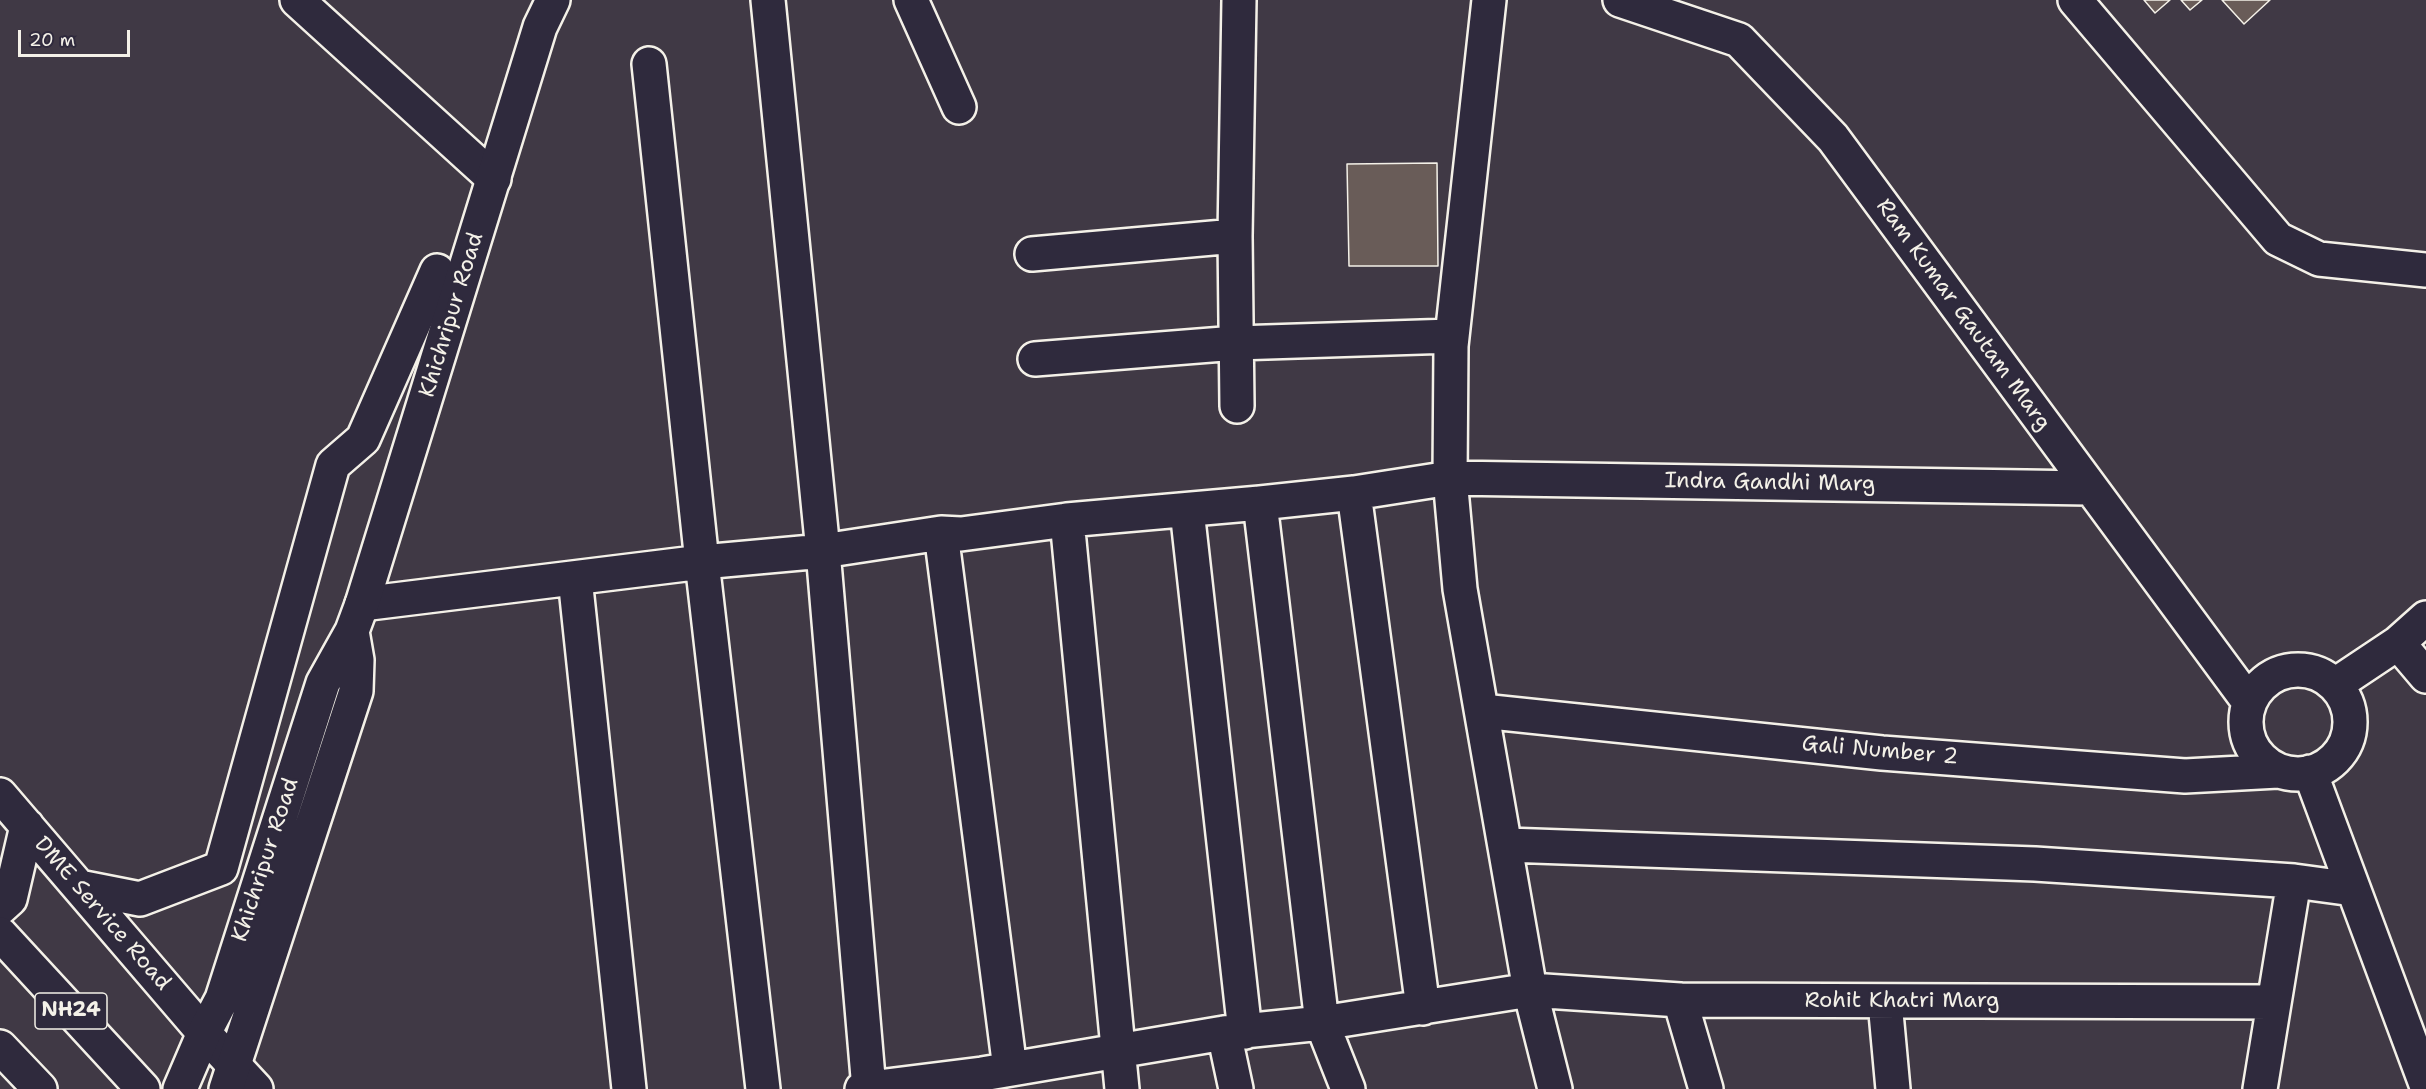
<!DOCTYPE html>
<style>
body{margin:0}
#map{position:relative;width:2426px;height:1089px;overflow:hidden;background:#403945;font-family:"Shantell Sans",sans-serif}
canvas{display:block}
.scale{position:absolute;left:18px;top:30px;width:112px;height:27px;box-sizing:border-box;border:3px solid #f4f1e8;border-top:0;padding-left:8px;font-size:18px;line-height:21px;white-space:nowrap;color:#f4f1e8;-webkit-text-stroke:4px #2f2a3d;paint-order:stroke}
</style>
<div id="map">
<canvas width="2426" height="1089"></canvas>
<div class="scale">20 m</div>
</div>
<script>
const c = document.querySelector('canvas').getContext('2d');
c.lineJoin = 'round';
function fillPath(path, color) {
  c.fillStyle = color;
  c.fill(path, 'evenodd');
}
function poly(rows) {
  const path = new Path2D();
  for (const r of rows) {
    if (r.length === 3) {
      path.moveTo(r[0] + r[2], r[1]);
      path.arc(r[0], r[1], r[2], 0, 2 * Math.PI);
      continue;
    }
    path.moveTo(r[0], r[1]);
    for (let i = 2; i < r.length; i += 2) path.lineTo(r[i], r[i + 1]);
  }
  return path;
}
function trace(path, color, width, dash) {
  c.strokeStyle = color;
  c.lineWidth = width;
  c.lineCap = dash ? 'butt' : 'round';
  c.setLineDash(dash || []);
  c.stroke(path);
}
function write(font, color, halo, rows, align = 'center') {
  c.font = font + ' "Shantell Sans",sans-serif';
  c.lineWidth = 5;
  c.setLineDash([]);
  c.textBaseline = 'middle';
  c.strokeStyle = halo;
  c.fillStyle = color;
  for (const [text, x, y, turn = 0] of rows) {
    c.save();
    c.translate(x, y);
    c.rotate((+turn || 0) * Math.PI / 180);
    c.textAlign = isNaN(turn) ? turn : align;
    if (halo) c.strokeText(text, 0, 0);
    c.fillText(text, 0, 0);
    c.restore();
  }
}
const building = poly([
 [2144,0,2170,0,2155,13,2144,0],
 [2181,0,2202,0,2190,10,2181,0],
 [2222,0,2270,0,2244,24,2222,0],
 [1437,163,1438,266,1349,266,1347,164,1437,163]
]);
fillPath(building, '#695c58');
trace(building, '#f4f1e8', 1.5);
const minor = poly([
 [297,0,494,179],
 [768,0,823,551,869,1089],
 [911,0,959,107],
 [1489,0,1451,346,1450,478,1460,589,1530,990,1555,1089],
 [1620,0,1739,40,1833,138,2249,702],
 [2075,0,2278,239,2319,259,2426,270],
 [649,64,702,562,763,1089],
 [1032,254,1235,236],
 [1035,359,1236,343,1452,336],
 [1237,406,1235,236,1239,0],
 [1354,493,1423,1008],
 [1260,503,1322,1023,1348,1089],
 [1187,510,1245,1032],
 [1067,520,1122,1089],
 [941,533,1010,1069],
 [575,578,629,1089],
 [362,604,702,562,823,551,941,533,961,534,1067,520,1260,503,1354,493,1450,478,2089,488],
 [2398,643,2426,676],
 [2298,722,52],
 [2335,685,2398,643,2426,618],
 [1482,711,1882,753,2185,776,2278,771],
 [2310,772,2426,1084],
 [0,795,204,1033,256,1089],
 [1507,845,2035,864,2294,881,2353,889],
 [79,887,140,899,221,868,333,465,363,439,437,271],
 [0,908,10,899,27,826],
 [1680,1000,1706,1089],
 [1885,1002,1893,1089],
 [1224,1033,1236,1089],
 [862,1089,982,1074,1224,1033,1322,1023,1530,990,1680,1000,2274,1002],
 [2260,1089,2294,881]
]);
const major = poly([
 [180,1089,204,1033,222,999,323,683,352,631,362,604,540,27,553,0],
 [226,1089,356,691,357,660,352,631]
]);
const highway = poly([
 [0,934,143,1089],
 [0,1047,40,1089]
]);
trace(minor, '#f4f1e8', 38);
trace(major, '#f4f1e8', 38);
trace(highway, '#f4f1e8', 38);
trace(minor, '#2f2a3d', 33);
trace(major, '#2f2a3d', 33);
trace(highway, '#2f2a3d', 33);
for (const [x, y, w] of [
 [71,1011,72]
]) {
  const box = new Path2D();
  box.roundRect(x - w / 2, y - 18, w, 36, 4.5);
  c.fillStyle = '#2f2a3d';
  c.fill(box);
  trace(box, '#f4f1e8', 1.5);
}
write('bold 21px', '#f4f1e8', null, [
 ["NH24",71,1011]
]);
write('22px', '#f4f1e8', '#2f2a3d', [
 ["Khichripur Road",452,315,-73],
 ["Ram Kumar Gautam Marg",1963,315,54],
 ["Indra Gandhi Marg",1770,483,1],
 ["Gali Number 2",1880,751,5],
 ["Khichripur Road",266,860,-72],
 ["DME Service Road",102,914,49],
 ["Rohit Khatri Marg",1902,1001]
]);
</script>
